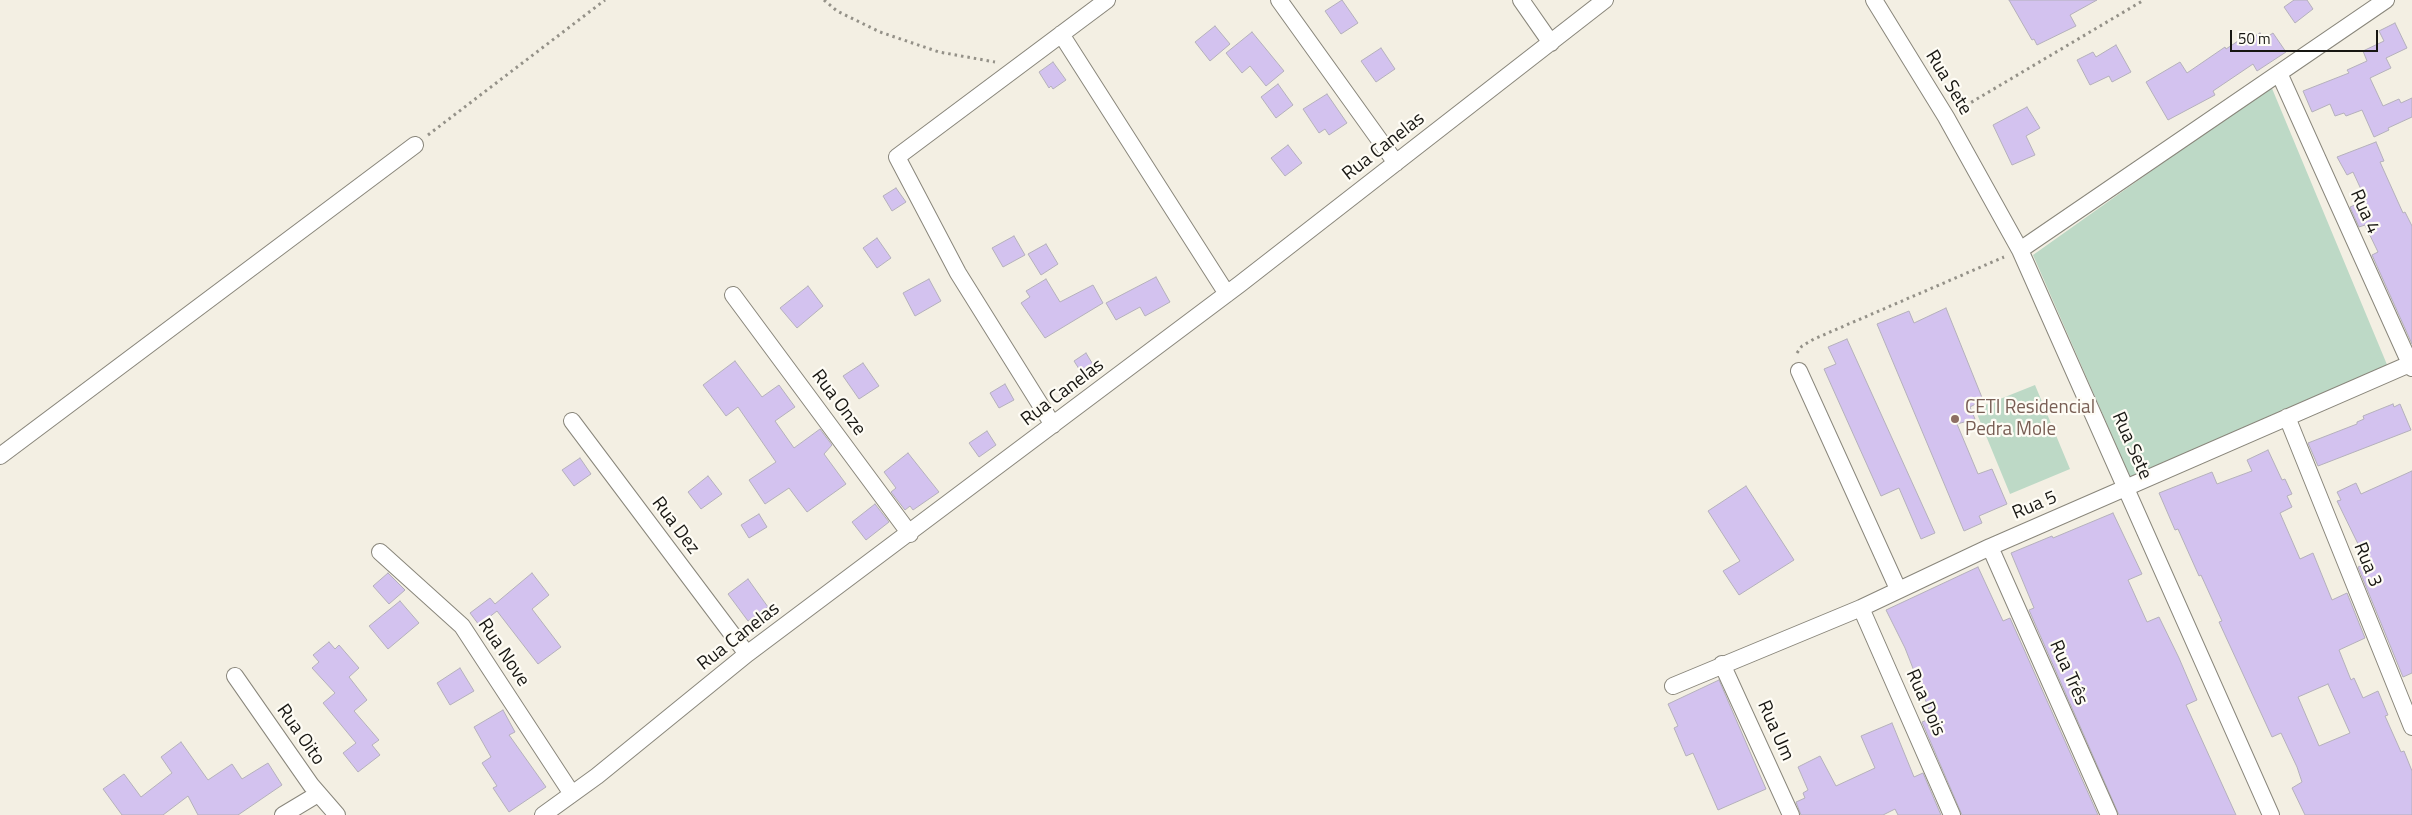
<!DOCTYPE html>
<meta charset="utf-8">
<style>
body{margin:0}
#map{position:relative;width:2412px;height:815px;overflow:hidden;background:#f3efe3;font-family:"Titillium Web",sans-serif}
canvas{display:block}
.scale{position:absolute;left:2230px;top:30px;width:148px;height:22px;box-sizing:border-box;border:2px solid #171612;border-top:0;padding-left:6px;font-size:15px;line-height:18px;white-space:nowrap;color:#171612;-webkit-text-stroke:4px #fefcf5;paint-order:stroke}
</style>
<div id="map">
<canvas width="2412" height="815"></canvas>
<div class="scale">50 m</div>
</div>
<script>
const c = document.querySelector('canvas').getContext('2d');
c.lineJoin = 'round';
function fillPath(path, color) {
  c.fillStyle = color;
  c.fill(path, 'evenodd');
}
function poly(rows) {
  const path = new Path2D();
  for (const r of rows) {
    path.moveTo(r[0], r[1]);
    for (let i = 2; i < r.length; i += 2) path.lineTo(r[i], r[i + 1]);
  }
  return path;
}
function trace(path, color, width, dash) {
  c.strokeStyle = color;
  c.lineWidth = width;
  c.lineCap = dash ? 'butt' : 'round';
  c.setLineDash(dash || []);
  c.stroke(path);
}
function write(font, color, halo, rows, align = 'center') {
  c.font = font + ' "Titillium Web",sans-serif';
  c.lineWidth = 4.5;
  c.setLineDash([]);
  c.textBaseline = 'middle';
  c.strokeStyle = halo;
  c.fillStyle = color;
  for (const [text, x, y, turn = 0] of rows) {
    c.save();
    c.translate(x, y);
    c.rotate((+turn || 0) * Math.PI / 180);
    c.textAlign = isNaN(turn) ? turn : align;
    if (halo) c.strokeText(text, 0, 0);
    c.fillText(text, 0, 0);
    c.restore();
  }
}
fillPath(poly([
 [2271,86,2388,367,2131,479,2033,255],
 [2035,385,2070,469,2010,494,1975,409]
]), '#bdd9c6');
const building = poly([
 [1342,0,1358,23,1341,34,1325,11,1342,0],
 [2009,0,2097,0,2070,15,2076,26,2037,45,2034,39,2032,40,2009,0],
 [2294,0,2307,0,2313,9,2295,23,2284,7,2294,0],
 [2395,23,2407,48,2386,58,2391,68,2370,78,2383,106,2399,99,2401,103,2412,98,2412,117,2388,128,2389,130,2374,137,2362,110,2346,116,2344,113,2335,116,2330,104,2312,112,2303,91,2349,73,2347,70,2367,61,2363,51,2384,41,2379,31,2395,23],
 [1215,26,1230,44,1210,61,1195,42,1215,26],
 [1252,32,1284,71,1266,86,1250,66,1242,73,1226,53,1252,32],
 [2260,33,2264,39,2273,33,2286,52,2257,71,2253,64,2213,91,2215,95,2168,120,2146,82,2180,62,2187,73,2225,47,2226,49,2244,37,2247,41,2260,33],
 [2116,45,2131,72,2112,82,2109,76,2090,85,2077,60,2093,52,2096,57,2116,45],
 [1381,48,1395,69,1376,82,1361,61,1381,48],
 [1053,62,1066,80,1053,89,1051,86,1049,88,1039,72,1053,62],
 [1278,84,1293,105,1276,118,1261,97,1278,84],
 [1327,94,1347,123,1329,135,1325,129,1319,133,1303,109,1327,94],
 [2027,107,2040,128,2026,136,2035,155,2012,165,1993,125,2027,107],
 [2376,142,2384,161,2380,162,2403,213,2405,212,2412,226,2412,344,2372,255,2378,252,2365,225,2359,227,2350,207,2366,200,2353,172,2347,175,2337,157,2376,142],
 [1288,145,1302,163,1285,176,1271,158,1288,145],
 [896,188,906,202,892,211,883,196,896,188],
 [1014,236,1025,255,1003,267,992,248,1014,236],
 [877,238,891,258,877,268,863,248,877,238],
 [1046,244,1058,264,1041,275,1028,254,1046,244],
 [1156,277,1170,302,1145,316,1140,307,1116,320,1106,303,1156,277],
 [929,279,941,301,915,316,903,293,929,279],
 [1046,279,1060,302,1093,285,1103,303,1045,338,1021,303,1030,297,1026,291,1046,279],
 [808,286,823,306,797,328,780,308,808,286],
 [1946,308,1983,400,1970,407,1975,419,1957,424,1978,474,1992,469,2007,504,1979,516,1982,523,1964,531,1877,324,1909,311,1914,323,1946,308],
 [1847,339,1935,533,1921,539,1899,488,1881,496,1824,369,1836,364,1828,347,1847,339],
 [1086,353,1098,373,1086,380,1074,361,1086,353],
 [735,361,762,397,779,385,795,407,775,421,794,448,820,429,832,445,824,454,846,484,807,512,789,488,765,504,749,480,776,462,738,407,726,416,703,385,735,361],
 [863,363,879,386,859,399,843,376,863,363],
 [1005,384,1014,400,999,408,990,393,1005,384],
 [2393,404,2394,407,2400,404,2411,430,2318,466,2308,443,2357,424,2357,422,2364,419,2363,416,2393,404],
 [987,431,996,445,979,457,969,443,987,431],
 [2268,450,2282,480,2285,479,2292,494,2287,496,2292,507,2280,513,2300,559,2313,553,2332,600,2347,593,2365,638,2339,650,2351,680,2354,678,2363,698,2378,691,2388,715,2385,716,2401,752,2404,751,2412,771,2412,815,2305,815,2292,788,2302,782,2297,767,2281,733,2272,737,2219,622,2222,621,2201,575,2199,576,2178,529,2175,530,2159,493,2212,472,2217,484,2252,471,2247,460,2268,450],
 [2328,684,2350,733,2319,746,2298,697,2328,684],
 [908,453,939,492,913,510,910,506,905,510,891,492,896,488,884,472,908,453],
 [580,458,591,474,574,486,562,470,580,458],
 [2412,471,2412,673,2403,677,2358,567,2365,564,2358,549,2360,548,2337,501,2341,500,2337,492,2356,483,2361,494,2412,471],
 [708,476,722,494,701,509,688,492,708,476],
 [1746,486,1794,560,1739,595,1723,571,1740,561,1708,511,1746,486],
 [875,504,889,522,866,540,852,522,875,504],
 [2113,513,2142,574,2128,580,2147,622,2159,617,2179,658,2197,700,2186,705,2236,815,2119,815,2029,610,2034,608,2011,553,2052,536,2053,538,2113,513],
 [759,514,767,527,749,538,741,525,759,514],
 [1978,567,2003,621,2010,618,2098,815,1962,815,1922,722,1932,718,1927,704,1905,648,1886,610,1978,567],
 [388,573,405,590,389,604,373,586,388,573],
 [532,573,549,595,532,609,561,647,538,664,497,611,479,625,470,613,490,598,495,604,532,573],
 [748,579,768,607,748,621,728,594,748,579],
 [400,601,419,623,388,649,369,626,400,601],
 [329,642,335,649,339,645,359,668,349,677,367,700,354,711,379,740,372,745,380,755,358,772,343,753,356,743,323,703,335,693,312,668,319,662,313,655,329,642],
 [460,668,474,691,450,705,437,683,460,668],
 [1719,680,1766,789,1718,810,1693,753,1686,756,1674,728,1678,726,1668,704,1719,680],
 [503,710,515,732,509,735,546,787,509,812,493,788,497,786,482,763,491,757,474,727,503,710],
 [1892,723,1914,777,1923,773,1941,815,1898,815,1895,809,1883,815,1801,815,1796,802,1805,798,1803,793,1808,790,1798,767,1820,756,1836,786,1875,768,1861,736,1892,723],
 [181,742,208,780,232,764,242,779,268,763,282,785,238,815,198,815,188,796,163,815,122,815,103,789,124,774,141,797,172,773,161,757,181,742]
]);
fillPath(building, '#d3c2ef');
trace(building, '#b4b0bb', 1);
const minor = poly([
 [1279,0,1396,163],
 [1521,0,1551,43],
 [1874,0,1946,117,2020,250,2271,815],
 [1061,34,1227,294],
 [2279,73,2412,368],
 [2020,250,2386,0],
 [733,295,910,534],
 [1799,371,1898,589],
 [2287,417,2412,727],
 [572,421,747,654],
 [1053,425,958,273,897,157,1107,0],
 [0,456,415,145],
 [1990,547,2109,815],
 [380,552,462,626,572,794],
 [1861,608,1952,815],
 [1722,664,1791,815],
 [235,676,311,785,337,815],
 [1673,686,1861,608,1990,547,2412,363],
 [283,815,318,794],
 [543,815,597,776,747,654,1240,284,1605,0]
]);
trace(minor, '#89867b', 18);
trace(poly([
 [824,0,837,11,880,32,939,52,995,62],
 [1960,109,2144,0],
 [428,135,605,0],
 [1797,353,1802,346,1814,339,2004,257]
]), '#949188', 3, [2.5, 4]);
trace(minor, '#fff', 16);
for (const [x, y, r, color] of [
 [1955,419,5,"#8d6e63"]
]) {
  const dot = new Path2D();
  dot.arc(x, y, r, 0, 2 * Math.PI);
  c.fillStyle = color;
  c.fill(dot);
  trace(dot, '#fefcf5', 2);
}
write('19px', '#171612', '#fefcf5', [
 ["Rua Sete",1948,83,59],
 ["Rua Canelas",1384,147,-38],
 ["Rua 4",2364,212,66],
 ["Rua Canelas",1063,393,-37],
 ["Rua Onze",838,403,53],
 ["Rua Sete",2131,446,66],
 ["Rua 5",2035,506,-23],
 ["Rua Dez",675,526,53],
 ["Rua 3",2367,565,68],
 ["Rua Canelas",739,637,-38],
 ["Rua Nove",503,653,56],
 ["Rua Três",2068,673,66],
 ["Rua Dois",1925,703,66],
 ["Rua Um",1775,731,66],
 ["Rua Oito",300,735,55]
]);
write('19px', '#785e54', '#fefcf5', [
 ["CETI Residencial",1965,408],
 ["Pedra Mole",1965,430]
], 'left');
</script>
